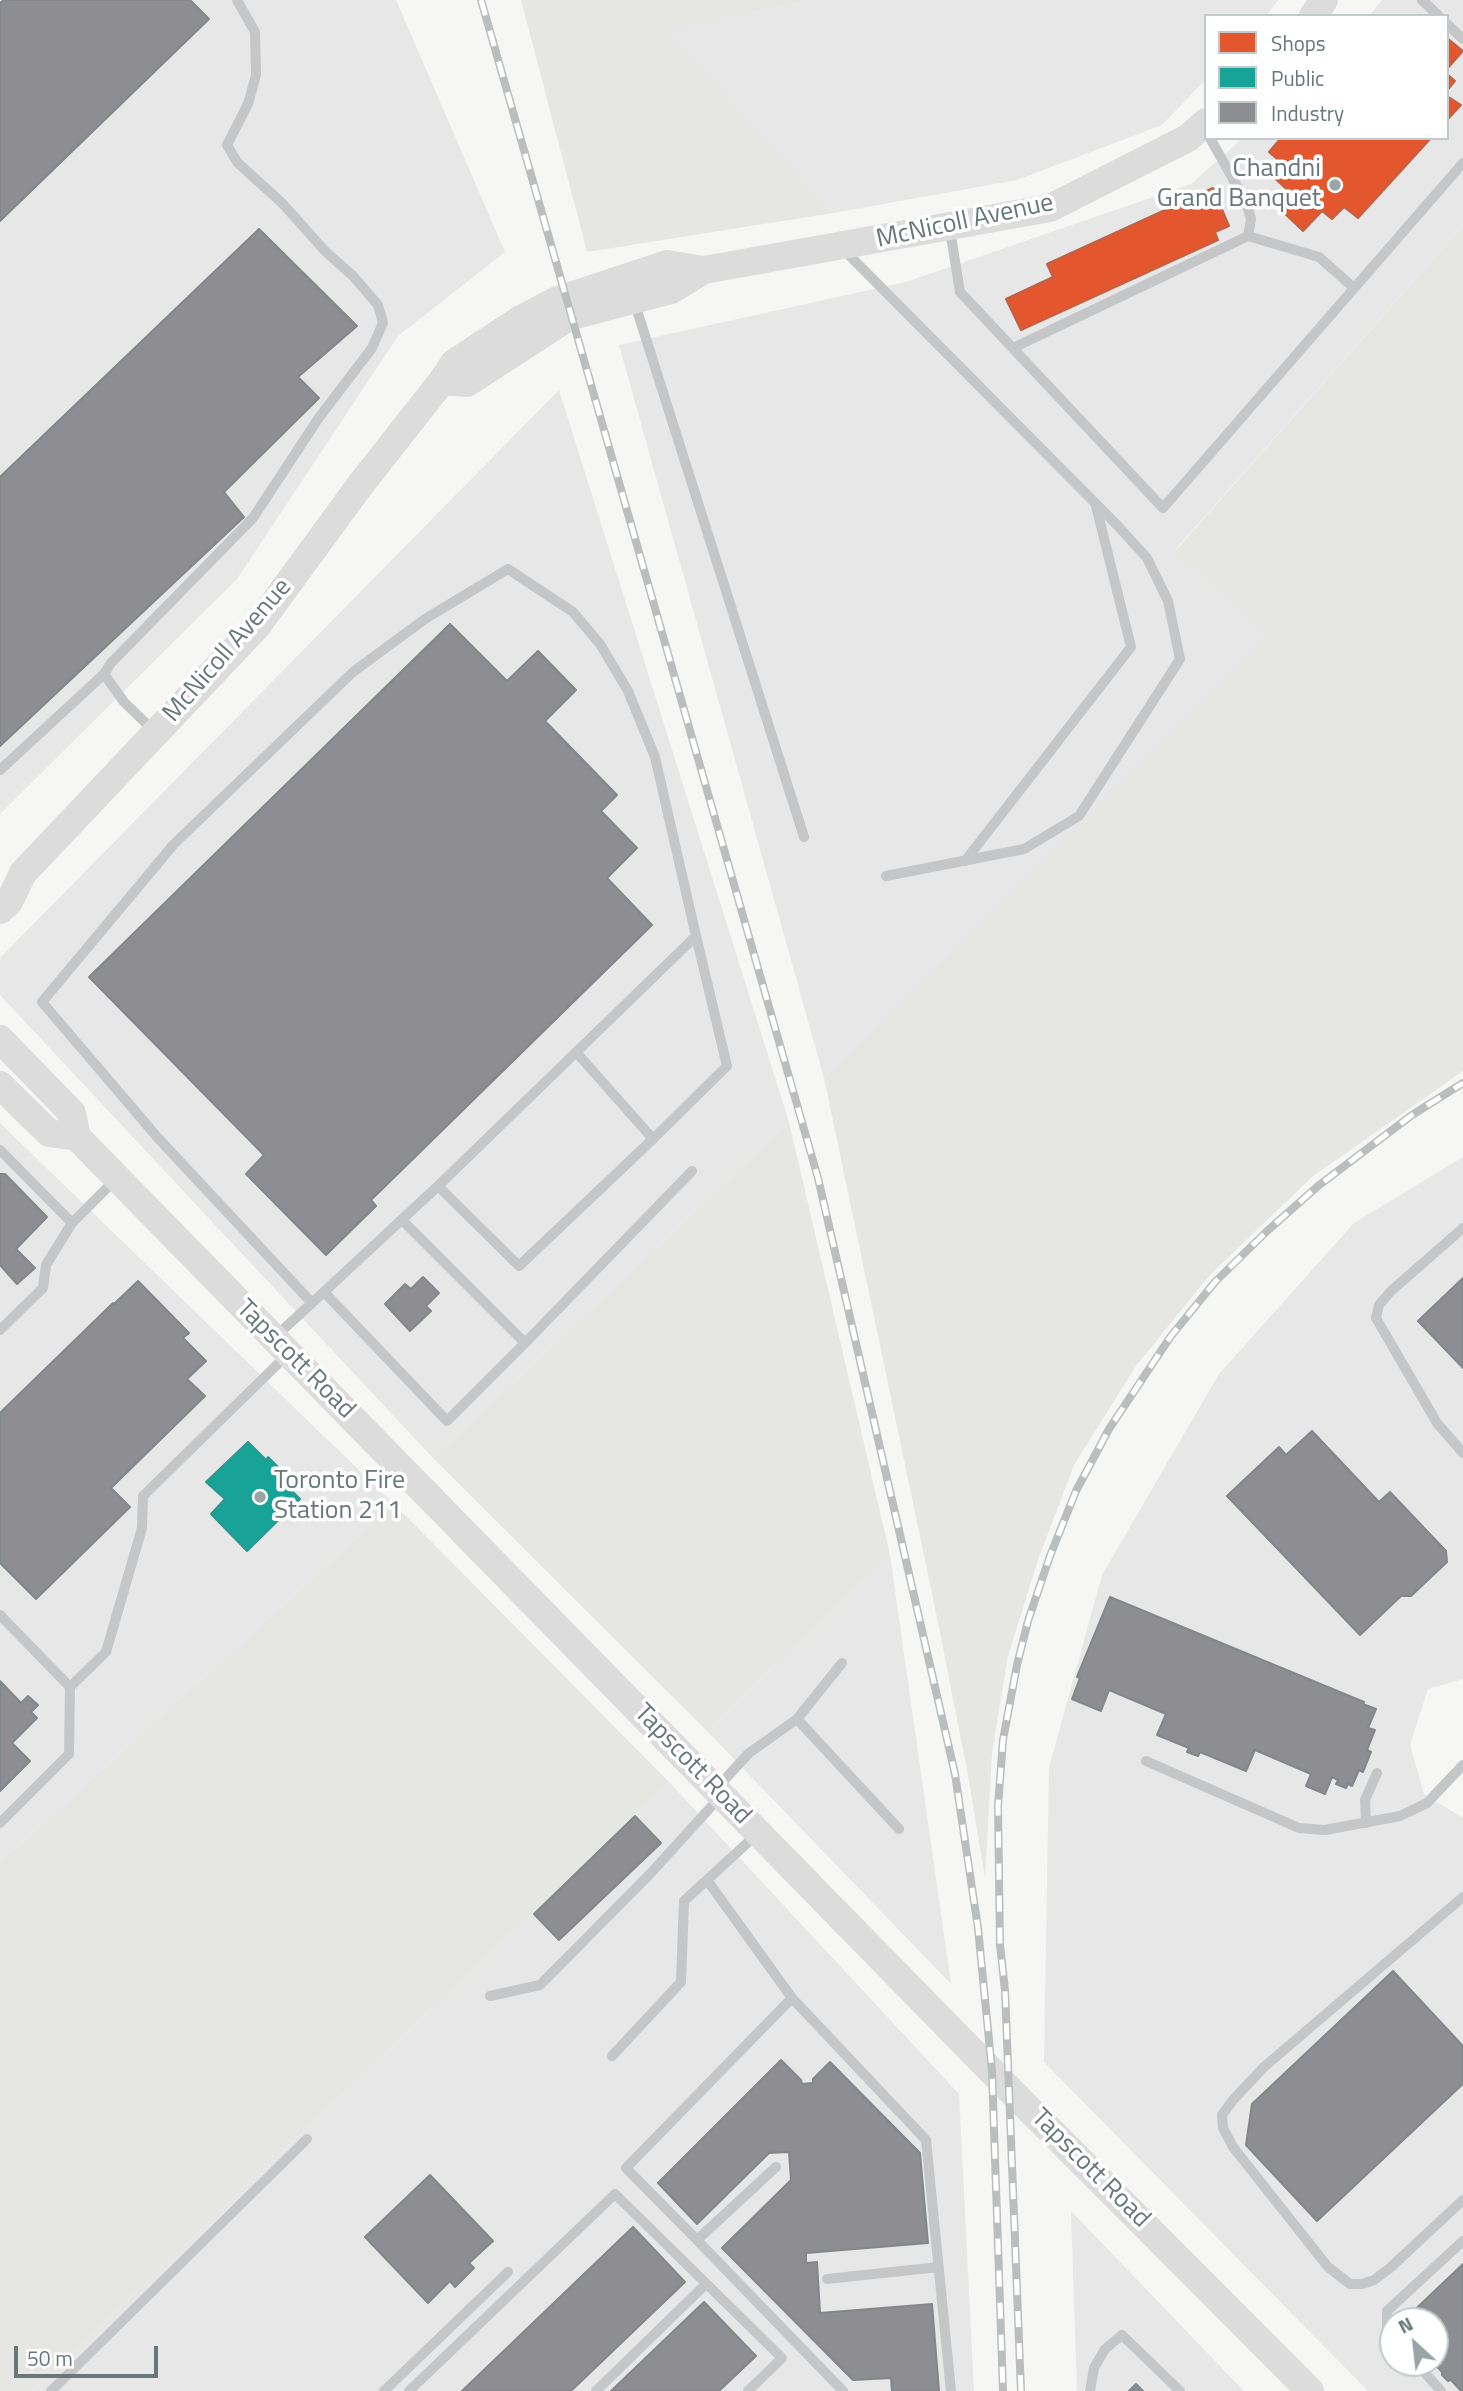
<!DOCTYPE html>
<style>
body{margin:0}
#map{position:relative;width:1463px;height:2391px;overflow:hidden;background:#f6f6f5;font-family:"Titillium Web",sans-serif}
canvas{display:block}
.legend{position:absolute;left:1204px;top:14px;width:245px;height:126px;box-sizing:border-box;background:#fff;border:2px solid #c2c9ca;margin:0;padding:9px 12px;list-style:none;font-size:21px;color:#66787b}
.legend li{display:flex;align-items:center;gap:14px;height:35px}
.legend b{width:35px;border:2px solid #c2c9ca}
.north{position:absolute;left:1379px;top:2307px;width:70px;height:70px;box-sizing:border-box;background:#fff;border:2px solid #c2c9ca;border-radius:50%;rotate:333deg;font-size:19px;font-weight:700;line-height:28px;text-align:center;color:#66787b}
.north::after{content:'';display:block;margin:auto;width:24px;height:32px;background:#98a4a6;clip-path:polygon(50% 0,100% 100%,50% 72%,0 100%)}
.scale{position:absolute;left:14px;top:2346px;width:144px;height:32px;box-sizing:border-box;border:4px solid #66787b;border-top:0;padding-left:9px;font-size:21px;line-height:24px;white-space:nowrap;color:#66787b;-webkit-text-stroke:5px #fff;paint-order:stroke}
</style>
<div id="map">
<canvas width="1463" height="2391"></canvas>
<ul class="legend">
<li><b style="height:19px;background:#e4572e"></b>Shops</li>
<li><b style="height:19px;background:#17a398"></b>Public</li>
<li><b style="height:19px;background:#8d8d92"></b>Industry</li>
</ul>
<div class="north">N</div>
<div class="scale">50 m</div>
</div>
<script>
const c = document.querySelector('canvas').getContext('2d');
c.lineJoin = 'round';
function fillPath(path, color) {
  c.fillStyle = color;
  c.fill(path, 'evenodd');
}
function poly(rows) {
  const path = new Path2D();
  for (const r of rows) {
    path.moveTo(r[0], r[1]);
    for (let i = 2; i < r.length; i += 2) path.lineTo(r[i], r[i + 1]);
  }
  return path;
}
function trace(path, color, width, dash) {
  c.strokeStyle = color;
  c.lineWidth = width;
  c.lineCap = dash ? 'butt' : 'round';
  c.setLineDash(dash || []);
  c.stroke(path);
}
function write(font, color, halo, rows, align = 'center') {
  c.font = font + ' "Titillium Web",sans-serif';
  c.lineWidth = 7;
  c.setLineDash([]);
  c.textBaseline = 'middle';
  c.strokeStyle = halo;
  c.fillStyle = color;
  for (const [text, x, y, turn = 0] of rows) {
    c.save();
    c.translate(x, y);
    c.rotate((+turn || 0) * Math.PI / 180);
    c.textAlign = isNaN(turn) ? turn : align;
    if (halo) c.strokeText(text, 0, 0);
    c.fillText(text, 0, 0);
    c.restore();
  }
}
fillPath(poly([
 [0,0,396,0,505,252,398,336,237,579,0,814],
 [814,0,1278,0,1266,16,1206,16,1206,79,1162,125,1017,180,833,213,664,31],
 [1382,0,1463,0,1463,225,1176,549,1270,634,824,1078,619,345,906,282,1191,184,1243,138,1447,138,1447,16,1369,16],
 [559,390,789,1122,433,1458,0,995,0,958],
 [0,1123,394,1504,0,1862],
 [1463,1157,1463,1679,1428,1689,1410,1745,1424,1794,1463,1818,1463,2391,1368,2391,1044,2062,1049,1768,1102,1575,1219,1374,1354,1223],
 [1393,2321,1435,2321,1435,2363,1393,2363],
 [890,1555,951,1984,707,1731],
 [669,1782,959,2094,974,2391,32,2391],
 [1071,2211,1244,2391,1077,2391]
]), '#e6e7e6');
fillPath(poly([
 [521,0,814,0,665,31,833,213,587,252],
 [1463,225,1463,1071,1312,1177,1210,1275,1136,1366,1074,1465,1038,1560,1008,1656,992,1753,985,1878,969,1781,940,1632,824,1078,1269,634,1176,550],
 [789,1122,890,1555,707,1731,433,1458],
 [394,1504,669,1782,32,2391,0,2391,0,1862]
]), '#e6e7e3');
const shops = poly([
 [1447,38,1463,51,1447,69,1447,38],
 [1447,74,1455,81,1447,91,1447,74],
 [1447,96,1461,105,1447,120,1447,96],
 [1281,138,1431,138,1358,218,1344,207,1332,219,1322,211,1303,231,1282,211,1295,197,1268,172,1277,159,1269,152,1281,138],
 [1213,188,1229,226,1215,232,1218,240,1021,330,1006,299,1053,277,1047,264,1213,188]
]);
fillPath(shops, '#e4572e');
trace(shops, '#be6145', 2);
const public = poly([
 [248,1442,266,1460,268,1457,289,1478,284,1483,300,1499,247,1551,211,1514,225,1499,206,1482,248,1442]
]);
fillPath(public, '#17a398');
trace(public, '#2f968f', 2);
const industry = poly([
 [4,0,190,0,209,19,0,221,0,3,4,0],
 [259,229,357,326,298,377,319,398,224,492,244,517,0,746,0,477,259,229],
 [450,624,507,681,538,651,576,690,545,721,617,795,601,811,637,848,607,878,652,925,371,1200,376,1206,326,1255,246,1174,264,1155,89,977,450,624],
 [0,1174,5,1174,47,1217,16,1249,35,1268,17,1284,0,1265,0,1174],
 [423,1277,439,1293,426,1306,431,1311,410,1331,385,1304,405,1284,411,1289,423,1277],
 [1463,1278,1463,1368,1418,1321,1463,1278],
 [138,1281,189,1333,183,1338,206,1361,187,1379,205,1396,111,1488,130,1507,36,1599,0,1563,0,1413,113,1303,114,1304,138,1281],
 [1312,1431,1379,1502,1390,1492,1446,1551,1447,1562,1411,1596,1401,1596,1360,1635,1227,1496,1279,1447,1286,1455,1312,1431],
 [1110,1597,1364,1702,1363,1704,1376,1709,1368,1728,1375,1730,1367,1750,1371,1752,1363,1772,1359,1770,1352,1786,1348,1784,1346,1788,1336,1784,1338,1780,1332,1777,1325,1794,1306,1786,1311,1774,1255,1750,1246,1771,1200,1752,1198,1756,1187,1752,1189,1748,1157,1735,1166,1714,1109,1690,1101,1711,1072,1699,1080,1678,1077,1677,1110,1597],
 [0,1681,21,1703,28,1696,38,1705,31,1712,37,1718,12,1743,30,1761,0,1791,0,1681],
 [635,1816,661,1843,559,1940,534,1914,635,1816],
 [1393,1971,1463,2046,1463,2084,1317,2221,1246,2145,1252,2104,1393,1971],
 [781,2060,801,2080,802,2084,813,2083,813,2079,830,2062,920,2153,928,2243,806,2253,806,2263,817,2262,820,2313,932,2304,939,2391,892,2391,891,2378,853,2380,722,2248,791,2180,789,2152,769,2153,697,2224,658,2183,781,2060],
 [430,2175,493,2241,469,2263,474,2268,455,2287,450,2281,428,2303,365,2237,430,2175],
 [633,2227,685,2282,571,2391,462,2391,633,2227],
 [1463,2264,1463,2391,1461,2391,1451,2380,1448,2381,1442,2375,1442,2372,1434,2363,1435,2321,1403,2321,1463,2264],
 [704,2302,756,2356,719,2391,611,2391,704,2302],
 [1136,2384,1143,2391,1129,2391,1136,2384]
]);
fillPath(industry, '#8d8d92');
trace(industry, '#81878b', 2);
trace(poly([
 [1422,0,1439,16],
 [1447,24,1463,39],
 [950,230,960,292,1163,508,1463,163],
 [1248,236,1319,257,1354,288],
 [844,250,1117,525,1147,558,1168,601,1180,659,1079,816,1024,849,886,876],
 [635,304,804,837],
 [1013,348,1248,236,1251,219,1246,202,1210,138],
 [154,731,124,702,104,674,111,663,253,518,318,419,372,348,383,323,378,305,353,276,325,251,283,204,237,162,227,145,248,104,256,75,255,32,237,0],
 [0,770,104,674],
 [965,861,1131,647,1096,506],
 [576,1052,653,1139,727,1066,696,936],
 [0,1150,72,1223,115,1180],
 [438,1186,519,1266,653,1139],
 [1463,1228,1391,1291,1379,1305,1376,1318,1437,1423,1463,1453],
 [324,1292,447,1421,525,1343,402,1220],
 [0,1330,43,1288,46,1265,72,1223],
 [276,1336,312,1303,438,1186,696,936,655,757,628,691,600,644,573,612,508,569,425,619,353,672,174,844,42,1002,158,1138,312,1303],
 [525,1343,692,1171],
 [0,1615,70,1687],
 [797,1719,899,1829],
 [1146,1761,1299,1828,1325,1830,1400,1816,1427,1803,1463,1765],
 [716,1789,749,1753,797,1719,842,1663],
 [0,1823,69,1754,70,1687,106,1652,142,1528,143,1496,286,1356],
 [1366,1823,1365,1800,1377,1773],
 [707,1880,792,1998,926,2140,951,2391],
 [1463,1897,1264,2067,1233,2100,1222,2115,1223,2128,1233,2147,1328,2267,1350,2284,1362,2284,1374,2280,1390,2268,1463,2200],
 [490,1996,540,1985,650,1874,719,1798],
 [612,2056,681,1982,684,1901,756,1835],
 [776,2167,697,2240,843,2391],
 [697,2240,626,2168,792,1998],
 [827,2279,939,2267],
 [1393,2338,1387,2332,1387,2311,1463,2241],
 [1416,2363,1441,2391],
 [51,2391,307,2139],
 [384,2391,508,2272],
 [409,2391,615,2194,782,2358,748,2391],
 [596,2391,706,2284],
 [1090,2391,1094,2368,1105,2349,1122,2335,1180,2391]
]), '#c5c6c7', 10);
trace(poly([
 [1313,16,1324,0],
 [442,381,467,383,561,322,572,316,671,290,704,270],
 [0,910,9,902,23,873,257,626,361,484,442,381,454,363,521,319,555,301,667,264,704,270,1050,208,1188,138,1206,122],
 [0,1039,72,1113,77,1137,1009,2089,1310,2391],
 [0,1085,49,1133,77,1137]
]), '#dcdcdd', 28);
const rail = poly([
 [481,0,818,1178,955,1774,978,1928,992,2071,1003,2391],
 [1021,2391,1005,1990,1000,1945,998,1806,1003,1740,1017,1665,1028,1621,1050,1556,1076,1491,1109,1429,1171,1336,1215,1282,1266,1232,1318,1186,1412,1115,1463,1083]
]);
trace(rail, '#bbbebe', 8);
trace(rail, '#fff', 5, [16]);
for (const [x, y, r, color] of [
 [1335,185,7,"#98a4a6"],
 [260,1497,7,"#98a4a6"]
]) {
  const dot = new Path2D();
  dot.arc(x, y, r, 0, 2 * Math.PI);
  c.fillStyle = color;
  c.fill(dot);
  trace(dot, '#fff', 2.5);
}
write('26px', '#66787b', '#fff', [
 ["Chandni",1321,170],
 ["Grand Banquet",1321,200],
 ["Toronto Fire",274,1482,"left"],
 ["Station 211",274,1512,"left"]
], 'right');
write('26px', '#66787b', '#fff', [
 ["McNicoll Avenue",965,222,-12],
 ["McNicoll Avenue",228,651,-49],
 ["Tapscott Road",295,1360,45],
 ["Tapscott Road",692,1765,46],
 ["Tapscott Road",1090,2169,45]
]);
</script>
